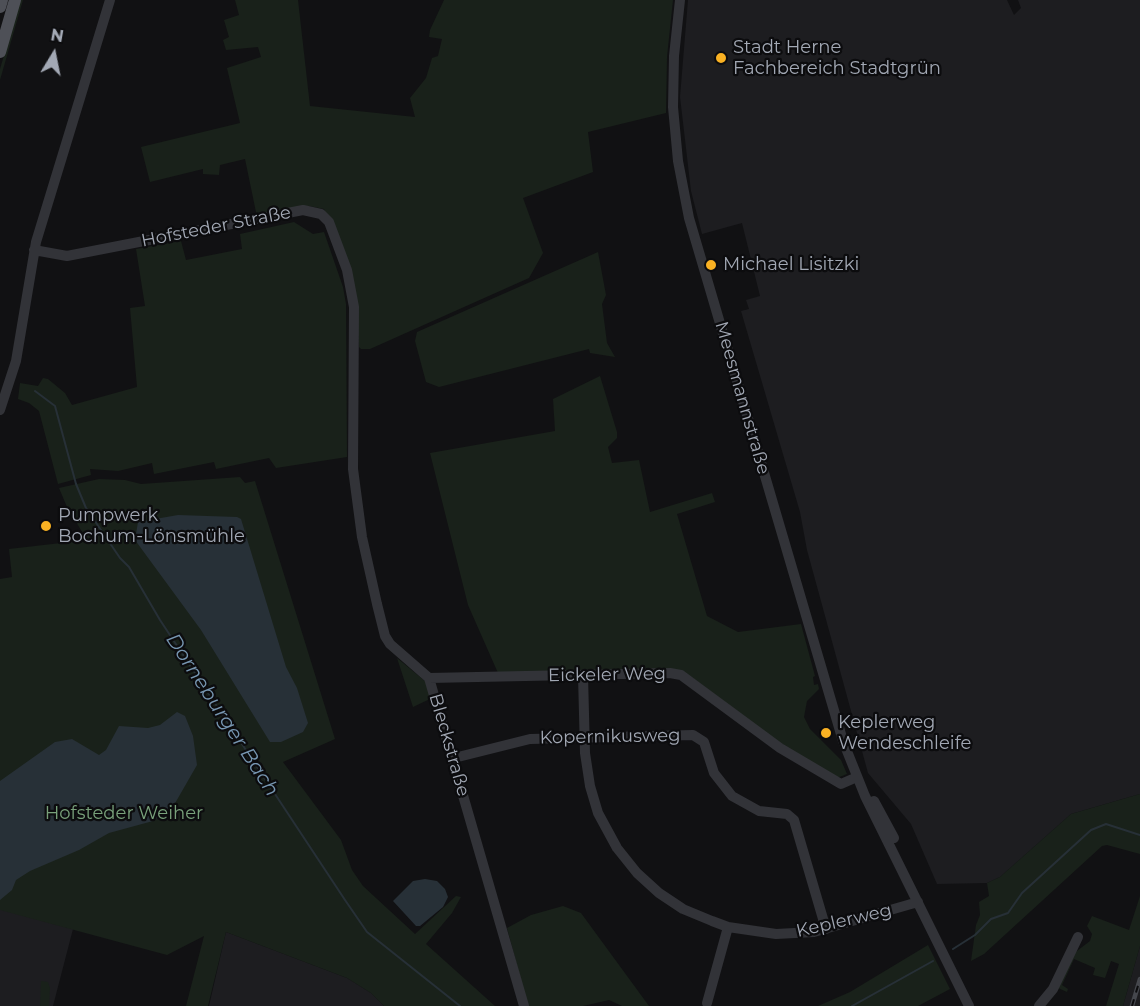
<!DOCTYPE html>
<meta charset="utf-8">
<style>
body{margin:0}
#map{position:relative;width:1140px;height:1006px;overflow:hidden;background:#111113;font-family:Montserrat,sans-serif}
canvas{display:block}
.north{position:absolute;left:24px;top:24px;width:60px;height:60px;-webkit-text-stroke:4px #0c0c0e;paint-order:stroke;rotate:10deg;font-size:16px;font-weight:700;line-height:24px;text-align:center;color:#a2a8b4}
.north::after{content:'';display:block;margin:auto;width:21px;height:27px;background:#a2a8b4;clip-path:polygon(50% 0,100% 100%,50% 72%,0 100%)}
</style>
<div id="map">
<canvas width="1140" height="1006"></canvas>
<div class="north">N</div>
</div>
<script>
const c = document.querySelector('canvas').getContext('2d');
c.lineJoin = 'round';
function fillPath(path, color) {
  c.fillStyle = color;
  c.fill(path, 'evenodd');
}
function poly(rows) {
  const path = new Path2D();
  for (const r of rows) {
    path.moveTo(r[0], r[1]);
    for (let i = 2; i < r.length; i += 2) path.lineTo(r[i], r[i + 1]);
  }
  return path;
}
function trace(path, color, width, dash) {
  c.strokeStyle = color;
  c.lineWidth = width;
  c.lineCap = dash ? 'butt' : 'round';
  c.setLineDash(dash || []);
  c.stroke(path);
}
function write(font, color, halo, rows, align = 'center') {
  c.font = font + ' Montserrat,sans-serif';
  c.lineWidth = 4.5;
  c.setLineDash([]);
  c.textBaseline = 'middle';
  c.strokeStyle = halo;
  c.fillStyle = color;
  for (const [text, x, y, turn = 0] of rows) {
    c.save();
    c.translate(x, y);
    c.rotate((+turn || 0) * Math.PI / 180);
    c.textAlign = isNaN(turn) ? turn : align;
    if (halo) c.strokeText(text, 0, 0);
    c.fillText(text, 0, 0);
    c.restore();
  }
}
fillPath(poly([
 [688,0,1007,0,1014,15,1021,8,1018,0,1140,0,1140,794,1071,814,1000,877,987,883,937,884,911,824,868,773,807,550,800,512,741,311,749,309,746,300,760,296,742,223,702,234,691,191,680,97],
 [0,909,73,929,53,1006,0,1006],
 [226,932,347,978,371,993,384,1006,209,1006],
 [1140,946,1140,1006,1123,1006]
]), '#1d1d20');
fillPath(poly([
 [20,0,23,0,0,80,0,69],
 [235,0,298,0,310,106,415,117,410,98,426,78,432,58,438,56,442,39,429,37,430,30,444,0,673,0,667,57,666,113,588,132,593,172,523,198,543,253,529,278,370,349,361,349,359,347,356,308,324,209,309,206,257,217,245,159,220,165,219,175,203,174,203,169,150,182,141,147,240,123,227,68,261,57,258,47,226,50,223,40,229,37,224,20,239,15],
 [294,222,313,234,324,232,343,287,346,304,347,457,276,468,269,458,216,469,214,462,154,474,152,463,118,471,90,469,91,475,58,484,39,411,29,403,18,399,20,383,38,386,43,378,48,379,65,393,72,405,137,387,130,308,145,306,136,249,181,241,186,260,242,249,240,234],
 [598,252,606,295,602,304,607,343,615,357,590,353,589,349,439,387,426,382,415,341,417,332],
 [600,376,617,432,617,438,608,447,612,463,639,460,650,512,712,493,715,502,677,514,707,616,738,632,801,624,815,676,813,677,814,685,818,684,819,689,807,701,804,717,810,729,841,760,847,774,837,778,788,749,690,676,498,673,468,605,430,453,555,431,553,399],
 [240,477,245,483,255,481,335,739,283,762,341,840,352,870,363,886,415,934,456,896,461,897,452,913,426,944,495,1006,384,1006,371,993,347,978,226,932,208,1006,186,1006,204,936,167,955,0,910,0,579,12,577,9,549,87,540,67,507,59,488,99,479,125,480,141,484],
 [397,658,425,681,432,698,413,707],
 [1140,794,1140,854,1107,845,1102,846,984,954,971,961,976,925,980,915,979,902,989,896,987,883,1000,877,1071,814],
 [1140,896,1140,946,1123,1006,1106,1006,1119,964,1111,961,1105,978,1093,975,1095,968,1074,959,1062,985,1068,989,1067,992,1058,988,1073,954,1090,941,1092,934,1087,926,1092,916,1129,930],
 [563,906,581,913,649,1006,622,1006,609,1000,583,1006,528,1006,507,928,531,915],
 [928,945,950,989,918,1006,818,1006,850,992],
 [41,981,48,982,50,988,49,1006,40,1006]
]), '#19211a');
fillPath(poly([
 [178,515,237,517,241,519,286,667,297,688,308,723,303,732,281,742,270,742,201,630,135,540,138,522],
 [177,712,185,716,193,736,197,765,174,805,153,821,109,833,79,850,30,871,16,880,12,890,0,900,0,781,55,742,72,739,99,755,106,750,119,726,148,728,160,725],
 [425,879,437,881,445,889,448,897,443,907,420,926,416,926,393,901,413,881]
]), '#273037');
trace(poly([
 [35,391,55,406,76,484,86,508,120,558,129,567,160,620,345,900,367,932,460,1006],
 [953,949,975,935,991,919,1008,913,1022,893,1091,830,1106,824,1140,835],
 [852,1006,933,961]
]), '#273037', 2);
trace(poly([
 [680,0,674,56,673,107,678,161,689,218,843,741,865,796,969,1006],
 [34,250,67,256,303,210,321,214,329,222,347,270,354,307,353,469,362,537,377,604,385,636,390,644,429,678,524,1006],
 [0,410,16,361,36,242,110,0],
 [583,675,585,753,590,786,598,813,617,848,637,873,659,893,683,909,712,921,728,927,776,934,814,932,918,902],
 [429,678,670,673,681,675,780,748,841,784,857,777],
 [454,758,530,739,693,735,704,742,714,773,732,796,759,811,787,814,794,820,826,929],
 [874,801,894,838],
 [707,1003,728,927],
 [1039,1006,1053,989,1078,937]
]), '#323338', 10);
trace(poly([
 [0,7,2,0],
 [0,52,15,0]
]), '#4e5057', 12);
const rail = poly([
 [1132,1006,1140,979]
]);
trace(rail, '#45474d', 4.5);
trace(rail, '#0c0c0e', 2, [7]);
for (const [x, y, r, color] of [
 [721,58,6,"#f9b123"],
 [711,265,6,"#f9b123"],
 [46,526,6,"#f9b123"],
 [826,733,6,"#f9b123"]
]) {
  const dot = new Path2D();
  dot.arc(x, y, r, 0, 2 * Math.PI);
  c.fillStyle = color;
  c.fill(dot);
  trace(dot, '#0c0c0e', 2);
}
write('18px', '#a2a8b4', '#0c0c0e', [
 ["Stadt Herne",733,48],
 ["Fachbereich Stadtgrün",733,69],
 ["Michael Lisitzki",723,265],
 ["Pumpwerk",58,516],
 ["Bochum-Lönsmühle",58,537],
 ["Keplerweg",838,723],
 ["Wendeschleife",838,744]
], 'left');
write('18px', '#a2a8b4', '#0c0c0e', [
 ["Hofsteder Straße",216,227,-11],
 ["Meesmannstraße",742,398,74],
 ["Eickeler Weg",607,675,-1],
 ["Kopernikusweg",610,737,-1],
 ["Bleckstraße",449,745,74],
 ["Keplerweg",844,921,-13]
]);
write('18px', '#78a07a', '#0c0c0e', [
 ["Hofsteder Weiher",124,814]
]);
write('italic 20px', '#7796b1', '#0c0c0e', [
 ["Dorneburger Bach",222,715,57]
]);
</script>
